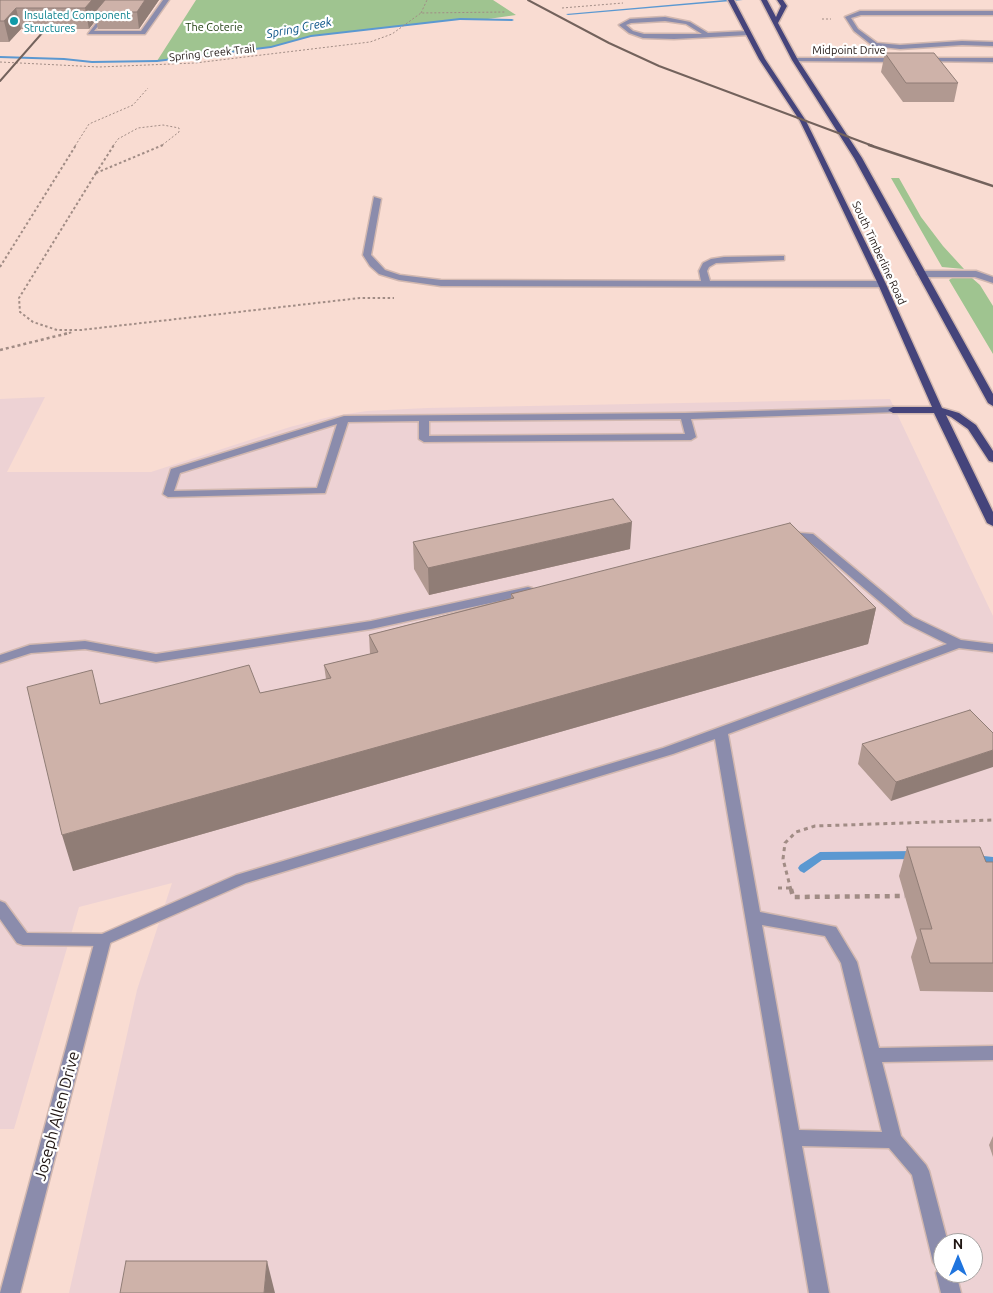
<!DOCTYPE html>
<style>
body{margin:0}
#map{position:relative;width:993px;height:1293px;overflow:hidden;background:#f9dcd2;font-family:Ubuntu,sans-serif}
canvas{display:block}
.north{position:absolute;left:933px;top:1233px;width:50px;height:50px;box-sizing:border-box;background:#fff;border:1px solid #a6a2a1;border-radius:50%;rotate:0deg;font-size:14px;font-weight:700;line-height:20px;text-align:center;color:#201613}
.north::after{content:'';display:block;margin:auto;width:18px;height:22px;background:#1f74de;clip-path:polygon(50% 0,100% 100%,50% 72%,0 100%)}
</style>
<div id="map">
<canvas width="993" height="1293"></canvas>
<div class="north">N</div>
</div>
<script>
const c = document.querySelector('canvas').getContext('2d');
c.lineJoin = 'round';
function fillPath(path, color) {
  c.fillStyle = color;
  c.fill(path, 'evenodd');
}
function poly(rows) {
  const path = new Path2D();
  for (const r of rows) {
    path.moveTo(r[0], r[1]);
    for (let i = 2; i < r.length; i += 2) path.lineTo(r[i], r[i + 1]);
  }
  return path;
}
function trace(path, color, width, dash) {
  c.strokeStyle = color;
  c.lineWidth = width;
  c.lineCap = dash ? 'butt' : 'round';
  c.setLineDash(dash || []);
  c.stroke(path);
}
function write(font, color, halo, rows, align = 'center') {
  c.font = font + ' Ubuntu,sans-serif';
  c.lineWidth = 4.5;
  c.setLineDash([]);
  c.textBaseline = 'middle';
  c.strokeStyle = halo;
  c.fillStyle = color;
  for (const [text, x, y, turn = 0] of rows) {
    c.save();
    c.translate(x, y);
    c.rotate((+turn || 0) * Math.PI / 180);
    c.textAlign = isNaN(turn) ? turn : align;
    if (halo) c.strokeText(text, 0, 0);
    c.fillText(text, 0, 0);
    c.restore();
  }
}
fillPath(poly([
 [45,397,7,472,151,472,290,427,333,416,367,411,427,408,890,399,993,616,993,1293,69,1293,137,990,172,883,79,907,14,1129,0,1129,0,399],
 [943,1243,973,1243,973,1273,943,1273]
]), '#edd2d4');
fillPath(poly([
 [196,0,493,0,516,15,488,19,460,19,311,36,271,47,157,61],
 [891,178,899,178,921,217,943,246,964,269,942,267],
 [952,278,972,278,980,285,993,306,993,354,949,280]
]), '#9fc490');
fillPath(poly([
 [725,0,743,0,568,15,566,14,725,0],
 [460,18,512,19,514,20,512,21,460,20,311,37,271,48,157,62,92,63,64,60,0,58,0,56,64,58,92,61,157,60,271,46,311,35,460,18],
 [917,851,921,852,923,855,921,858,917,859,822,860,804,873,800,871,798,868,800,865,820,852,917,851],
 [974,855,993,857,993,867,970,863,968,860,970,857,974,855]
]), '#5b98d1');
const service = poly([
 [114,0,120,0,94,31,141,31,163,0,169,0,145,34,88,34,114,0],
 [860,11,993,11,993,15,861,15,851,18,858,29,877,43,900,45,962,41,993,42,993,46,962,45,900,49,873,46,854,31,845,17,860,11],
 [665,17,690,22,708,33,748,31,751,33,748,35,674,39,643,38,629,33,619,25,630,19,665,17],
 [665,21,686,24,702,34,644,34,633,31,626,25,631,23,665,21],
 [374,197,381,199,371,255,385,270,400,275,441,280,701,281,699,271,703,263,711,259,724,257,781,256,784,256,784,260,716,263,709,267,707,271,710,281,882,281,886,284,882,287,441,286,399,280,379,274,370,266,363,255,374,197],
 [893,407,898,410,897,412,691,419,696,437,691,440,424,442,419,439,419,421,348,422,325,493,168,497,163,494,171,469,344,416,685,413,893,407],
 [681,419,685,434,429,436,429,421,681,419],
 [337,424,317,488,174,491,180,473,337,424],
 [787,532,813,534,913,617,961,640,993,644,993,652,959,648,728,734,760,912,836,927,857,962,879,1048,993,1046,993,1060,882,1062,901,1136,926,1165,929,1171,948,1243,943,1243,943,1273,956,1273,961,1293,941,1293,936,1273,938,1269,933,1262,912,1175,889,1148,802,1146,829,1293,809,1293,715,739,673,754,246,883,103,946,23,945,17,943,0,919,0,901,5,903,27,933,102,934,236,875,663,748,947,644,905,623,806,539,783,537,781,535,787,532],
 [762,925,825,936,841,963,882,1132,799,1130,762,925],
 [528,587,532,588,534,591,532,594,371,629,156,662,85,649,31,653,0,663,0,655,30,645,85,641,156,654,371,621,528,587]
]);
const minor = poly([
 [795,58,901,58,904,60,901,62,793,61,795,58],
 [923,58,993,58,993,62,921,61,923,58],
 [976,271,993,277,993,283,975,277,921,277,917,274,921,271,976,271],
 [103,934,109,936,111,940,20,1293,0,1293,95,940,97,936,103,934]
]);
const primary = poly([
 [728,0,734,0,765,59,806,121,886,284,942,408,959,413,976,425,993,451,993,462,989,461,968,429,951,417,946,415,993,512,993,526,987,523,934,413,893,413,888,410,893,407,932,407,878,284,816,154,800,121,759,59,728,0],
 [761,0,767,0,776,17,781,6,777,0,783,0,787,6,778,23,798,60,862,158,993,394,993,406,988,403,854,158,792,60,761,0]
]);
trace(service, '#d2b8b0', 3);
trace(minor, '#d2b8b0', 3);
trace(primary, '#d2b8b0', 3);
trace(poly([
 [562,8,623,3],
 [421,13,427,0],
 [822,19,831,19],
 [0,62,99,67,195,63,370,42,392,34,421,13,506,12],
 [75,146,89,124,133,105,148,88],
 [113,146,118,139,138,128,163,125,179,128,179,132,161,146]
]), '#a18c85', 1, [2, 2]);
trace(poly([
 [96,173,19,298,20,312,33,322,57,330,81,330,360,298,394,298],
 [96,173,114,145],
 [96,173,163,145],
 [0,267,76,145],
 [64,334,73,332]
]), '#a18c85', 2, [2.5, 2.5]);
trace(poly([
 [0,350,69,333]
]), '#a18c85', 2.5, [3, 3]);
trace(poly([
 [778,888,790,888],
 [791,890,783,859,785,843,796,832,815,826,993,820]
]), '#a18c85', 3, [4, 4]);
trace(poly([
 [791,889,793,897,905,896]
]), '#a18c85', 4.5, [5, 5]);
fillPath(service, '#8b8cac');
fillPath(minor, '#8b8cac');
fillPath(primary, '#45447b');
trace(poly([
 [528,0,609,43,659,66,873,146],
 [0,81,71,0]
]), '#73625c', 2);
trace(poly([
 [869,145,993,186]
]), '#73625c', 2.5);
fillPath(poly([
 [0,0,159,0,139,29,98,29,96,20,89,29,21,29,9,42,0,42],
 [885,53,958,83,954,102,903,102,881,72],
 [413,542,630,549,429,595,414,569],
 [511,594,876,608,868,644,73,871,100,704,260,693,326,679,324,665,370,654,369,635,511,598],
 [993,733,891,801,858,764,862,744],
 [907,847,986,862,993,862,993,992,920,991,911,957,917,938,899,876],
 [993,1136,993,1157,989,1145]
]), '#b19991');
fillPath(poly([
 [92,0,108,0,95,12,96,20,89,29,85,8],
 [145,0,159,0,139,29,137,12],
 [16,8,21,29,9,42,4,21],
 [632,522,630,549,429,595,428,568],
 [876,608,868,644,73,871,62,835],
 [993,750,993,767,891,801,896,782],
 [267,1261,275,1293,264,1293]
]), '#907d76');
const building = poly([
 [0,0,92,0,85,8,16,8,4,21,0,21,0,0],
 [105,0,145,0,137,12,95,12,105,0],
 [885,53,934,53,958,83,906,83,885,53],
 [613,499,632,522,428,568,413,542,613,499],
 [790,523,876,608,62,835,27,687,92,670,100,704,249,665,260,693,331,678,324,665,378,652,369,635,514,598,511,594,790,523],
 [970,710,993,733,993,750,896,782,862,744,970,710],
 [907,847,980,847,986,862,993,862,993,963,930,963,920,929,932,929,907,847],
 [126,1261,267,1261,264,1293,120,1293,126,1261]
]);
fillPath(building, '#ceb2a9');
trace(building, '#907d76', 1);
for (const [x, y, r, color] of [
 [14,21,5,"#0f9aa8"]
]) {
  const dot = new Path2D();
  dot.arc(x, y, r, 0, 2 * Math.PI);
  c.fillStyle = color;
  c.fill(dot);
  trace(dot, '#fff', 2);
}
write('11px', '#0d838f', '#fff', [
 ["Insulated Component",24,15],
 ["Structures",24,28]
], 'left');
write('11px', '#1d3c0e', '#fff', [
 ["The Coterie",214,27]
]);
write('11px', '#201613', '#fff', [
 ["Midpoint Drive",849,50],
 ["Spring Creek Trail",212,53,-6],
 ["South Timberline Road",879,253,65]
]);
write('italic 12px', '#065085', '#fff', [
 ["Spring Creek",299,28,-11]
]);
write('16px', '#201613', '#fff', [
 ["Joseph Allen Drive",57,1116,-75]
]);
</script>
